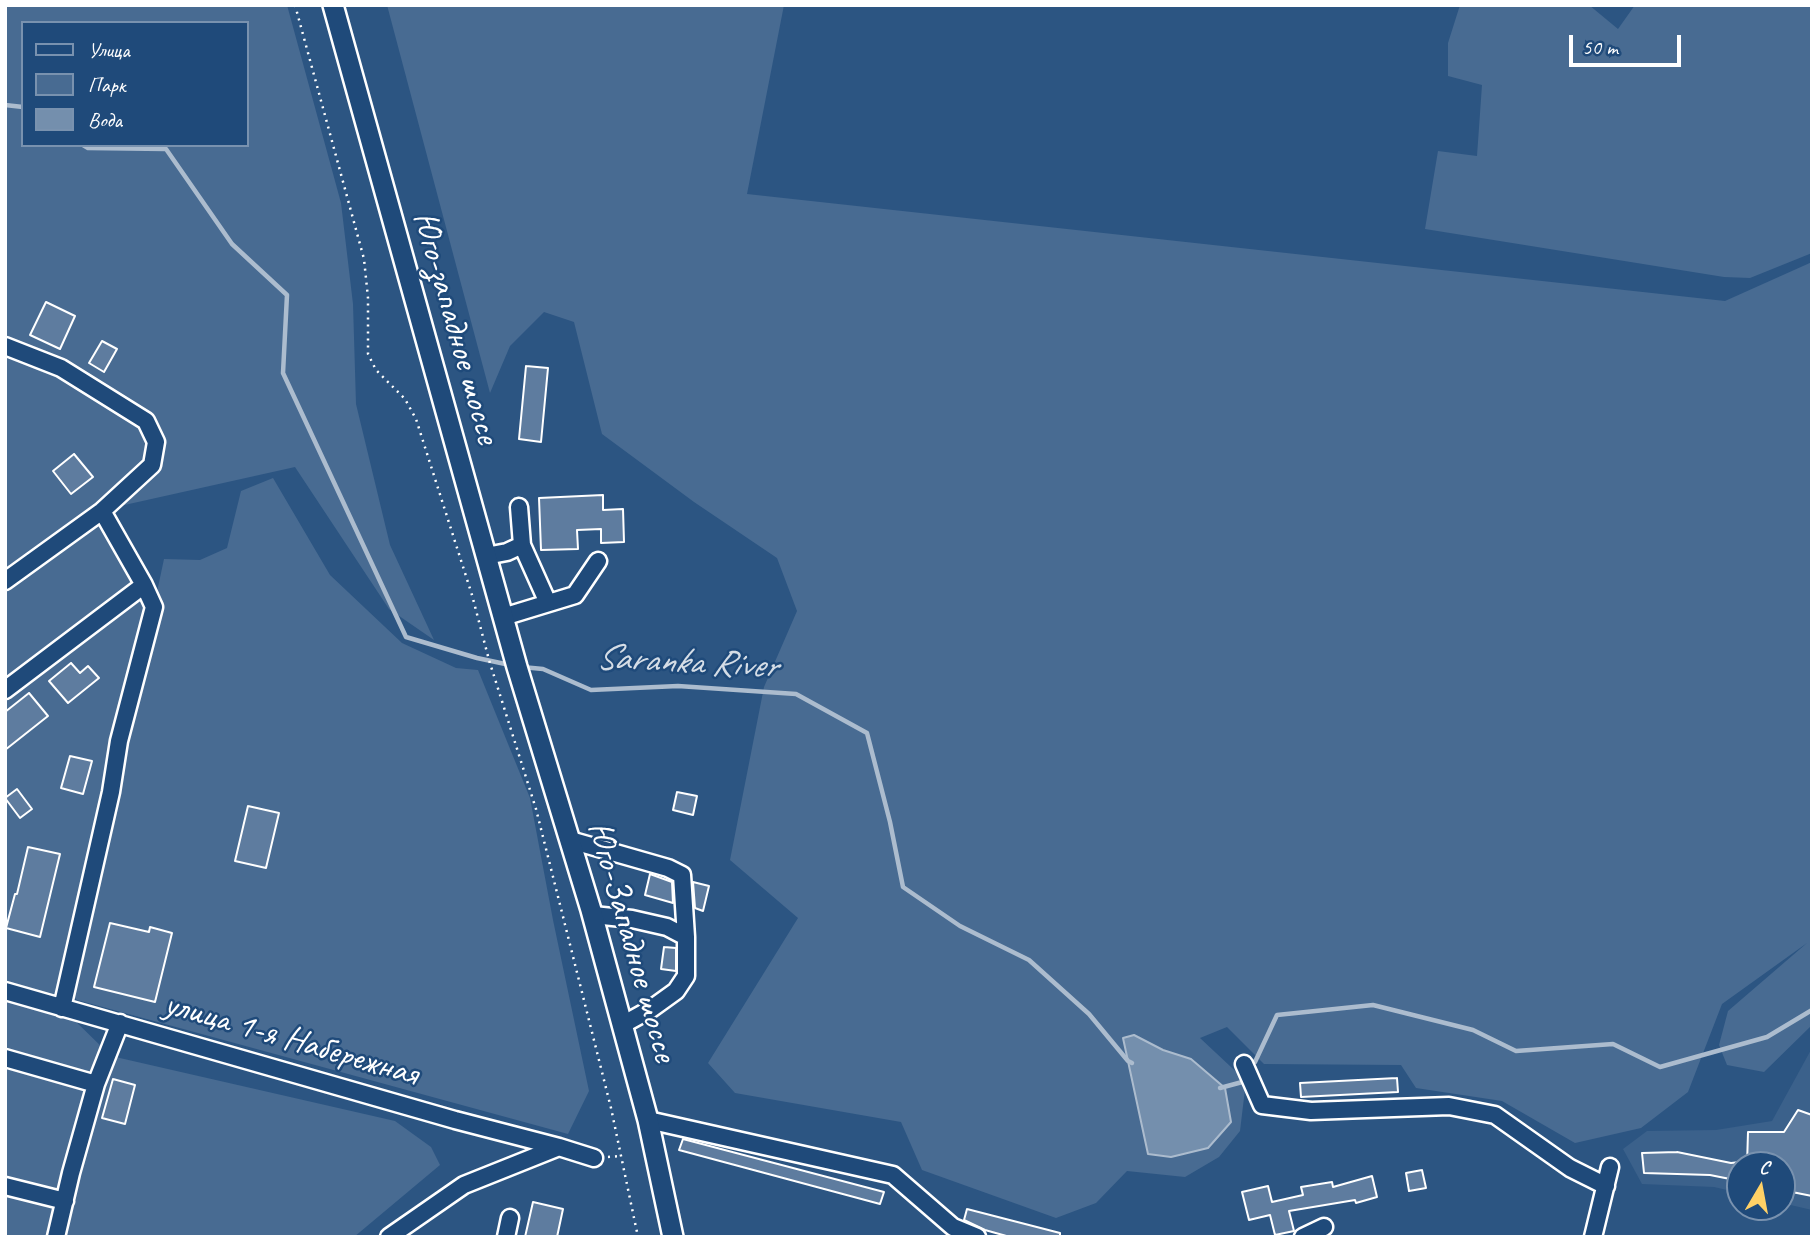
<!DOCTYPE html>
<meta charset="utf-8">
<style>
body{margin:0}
#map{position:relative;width:1817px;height:1242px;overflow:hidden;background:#2c5582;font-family:Caveat,sans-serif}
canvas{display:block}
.frame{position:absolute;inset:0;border:7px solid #fff;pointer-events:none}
.legend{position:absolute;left:21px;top:21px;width:228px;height:126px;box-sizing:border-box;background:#1f4a7a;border:2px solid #7992af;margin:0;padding:9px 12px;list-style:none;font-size:21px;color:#fff}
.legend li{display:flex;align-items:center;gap:14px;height:35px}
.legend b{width:35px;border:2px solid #7992af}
.north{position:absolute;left:1726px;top:1151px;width:70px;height:70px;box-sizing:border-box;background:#1f4a7a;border:2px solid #7992af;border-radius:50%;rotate:10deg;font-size:19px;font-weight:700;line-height:28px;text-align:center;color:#fff}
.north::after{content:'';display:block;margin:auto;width:24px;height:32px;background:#ffd166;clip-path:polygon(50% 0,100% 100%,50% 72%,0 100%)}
.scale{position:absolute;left:1569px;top:35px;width:112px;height:32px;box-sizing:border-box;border:4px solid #fff;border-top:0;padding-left:9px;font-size:21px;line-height:24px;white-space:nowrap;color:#fff;-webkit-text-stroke:5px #1f4a7a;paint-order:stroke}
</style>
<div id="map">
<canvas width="1817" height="1242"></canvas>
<div class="frame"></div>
<ul class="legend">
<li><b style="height:9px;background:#1f4a7a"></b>Улица</li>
<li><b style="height:19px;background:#486b92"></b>Парк</li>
<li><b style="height:19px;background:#748fad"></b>Вода</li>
</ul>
<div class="north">С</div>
<div class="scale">50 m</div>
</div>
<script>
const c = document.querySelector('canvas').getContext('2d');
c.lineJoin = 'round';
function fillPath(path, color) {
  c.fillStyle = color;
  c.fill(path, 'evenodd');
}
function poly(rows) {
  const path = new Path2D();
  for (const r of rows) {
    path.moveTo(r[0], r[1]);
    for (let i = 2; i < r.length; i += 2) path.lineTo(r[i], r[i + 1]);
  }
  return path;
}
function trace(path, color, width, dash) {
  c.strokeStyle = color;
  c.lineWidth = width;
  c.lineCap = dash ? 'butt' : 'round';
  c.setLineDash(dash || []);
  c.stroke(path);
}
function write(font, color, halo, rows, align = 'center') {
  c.font = font + ' Caveat,sans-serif';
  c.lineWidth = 5;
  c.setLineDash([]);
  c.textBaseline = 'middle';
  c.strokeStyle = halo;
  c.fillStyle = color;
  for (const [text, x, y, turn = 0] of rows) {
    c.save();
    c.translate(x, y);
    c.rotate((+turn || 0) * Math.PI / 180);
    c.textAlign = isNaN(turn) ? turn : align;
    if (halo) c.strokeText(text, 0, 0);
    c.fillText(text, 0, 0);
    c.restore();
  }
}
fillPath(poly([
 [1812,1048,1812,1210,1782,1203,1782,1165,1740,1165,1740,1193,1714,1187,1642,1184,1623,1149,1647,1131,1716,1130,1772,1121]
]), '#3b618b');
fillPath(poly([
 [5,5,287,5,341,203,353,304,356,404,390,545,434,640,389,609,295,467,102,510,154,606,164,559,200,560,227,548,241,491,273,478,330,575,402,643,456,668,478,670,530,798,553,920,589,1091,568,1134,77,1000,71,994,62,1008,111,1056,395,1121,431,1147,440,1165,354,1237,5,1237],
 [23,23,247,23,247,145,23,145],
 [387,5,784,5,747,194,1725,301,1812,262,1812,1025,1764,1072,1727,1065,1719,1045,1728,1011,1807,943,1722,1004,1688,1092,1641,1128,1575,1143,1502,1101,1416,1088,1401,1065,1264,1064,1227,1027,1200,1038,1246,1081,1240,1131,1219,1157,1185,1177,1127,1171,1096,1203,1056,1218,922,1170,901,1122,735,1093,708,1063,798,918,730,860,764,687,797,611,777,558,694,502,602,434,574,322,544,312,510,346,490,393],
 [1135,1035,1163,1050,1191,1059,1148,1154,1123,1038],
 [1460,5,1589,5,1618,29,1635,5,1812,5,1812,253,1750,278,1724,277,1425,229,1438,151,1477,156,1482,85,1448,76,1448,43]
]), '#486b92');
const water = poly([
 [1134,1035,1163,1050,1191,1059,1225,1088,1231,1122,1208,1148,1171,1157,1148,1154,1123,1038,1134,1035]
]);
fillPath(water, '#748fad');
trace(water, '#acbcce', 2);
trace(poly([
 [5,105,23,107],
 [83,145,88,148,166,149,232,244,287,295,283,373,406,637,477,658,510,665],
 [522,667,543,669,591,690,678,686,796,694,867,733,890,822,903,887,960,926,1029,960,1089,1014,1128,1061,1132,1063],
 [1255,1062,1277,1015,1373,1005,1473,1030,1516,1051,1613,1044,1660,1067,1767,1037,1812,1010],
 [1220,1088,1246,1081]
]), '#acbcce', 4.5);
const building = poly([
 [46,302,75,316,60,349,30,335,46,302],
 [102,341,117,349,104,372,89,363,102,341],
 [526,366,548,368,541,442,519,439,526,366],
 [74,454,93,477,71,494,53,471,74,454],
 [603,495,603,510,623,509,624,542,601,543,601,529,577,530,578,549,541,550,539,498,603,495],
 [71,663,80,673,88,666,99,678,68,703,49,681,71,663],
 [29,693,48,716,5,750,5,712,29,693],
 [70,756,92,761,83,794,61,788,70,756],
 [17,789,32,809,20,818,5,798,17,789],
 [677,792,697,796,693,815,673,810,677,792],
 [248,806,279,813,266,868,235,861,248,806],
 [28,847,60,854,40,937,6,928,15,894,17,894,28,847],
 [650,874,672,882,673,903,645,895,650,874],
 [693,882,709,886,703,911,695,908,693,882],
 [110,923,149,932,150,927,172,933,155,1002,94,987,110,923],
 [664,947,676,948,676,971,661,969,664,947],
 [1397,1078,1398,1092,1301,1097,1300,1083,1397,1078],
 [113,1079,135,1085,125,1124,102,1118,113,1079],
 [1798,1110,1812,1115,1812,1196,1782,1190,1782,1165,1747,1165,1748,1132,1784,1132,1798,1110],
 [683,1139,884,1192,880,1204,679,1150,683,1139],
 [1677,1152,1731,1163,1740,1162,1740,1181,1710,1175,1644,1173,1642,1153,1677,1152],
 [1422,1170,1426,1188,1409,1191,1406,1173,1422,1170],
 [1372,1176,1377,1197,1356,1203,1355,1200,1289,1211,1294,1231,1275,1235,1270,1215,1249,1220,1242,1192,1268,1186,1272,1202,1303,1195,1301,1187,1332,1182,1333,1187,1372,1176],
 [533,1202,563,1209,557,1237,525,1237,533,1202],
 [967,1209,1060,1233,1060,1237,1010,1237,985,1230,964,1220,967,1209]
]);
fillPath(building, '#5e7c9f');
trace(building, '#fff', 2);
const minor = poly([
 [5,346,61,368,146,421,156,442,152,465,102,511,5,581],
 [522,545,548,603],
 [486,556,507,552,522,545,519,507],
 [503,617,575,595,598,561],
 [5,690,144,585],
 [570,840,668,868,682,875,686,937],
 [593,915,632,919,667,927,686,937,686,976,676,991,651,1009,622,1025],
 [5,991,455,1120,559,1147,594,1158],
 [62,1008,111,792,119,741,154,607,144,585,102,511],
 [5,1058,96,1084],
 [1244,1064,1262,1105,1311,1111,1449,1106,1495,1115,1570,1168,1606,1186],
 [648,1120,893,1175,953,1227,977,1237],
 [5,1186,65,1201],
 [56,1237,71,1173,96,1084,120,1023],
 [389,1237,464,1185,559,1147],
 [506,1237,510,1218],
 [1303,1237,1324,1227],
 [1593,1237,1610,1167]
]);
const major = poly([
 [333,5,517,667,591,910,648,1120,673,1237]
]);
trace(minor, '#fff', 21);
trace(major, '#fff', 24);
trace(poly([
 [295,5,364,259,368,298,368,354,376,370,405,399,416,419,472,595,489,660,536,809,611,1108,638,1237],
 [608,1157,621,1156]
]), '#fff', 2.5, [2, 5]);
trace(minor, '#1f4a7a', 16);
trace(major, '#1f4a7a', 19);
write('35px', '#fff', '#1f4a7a', [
 ["Юго-западное шоссе",455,328,74],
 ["Юго-Западное шоссе",631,942,74],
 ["улица 1-я Набережная",291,1040,16]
]);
write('italic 37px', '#d5dde6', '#1f4a7a', [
 ["Saranka River",686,663,3]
]);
</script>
